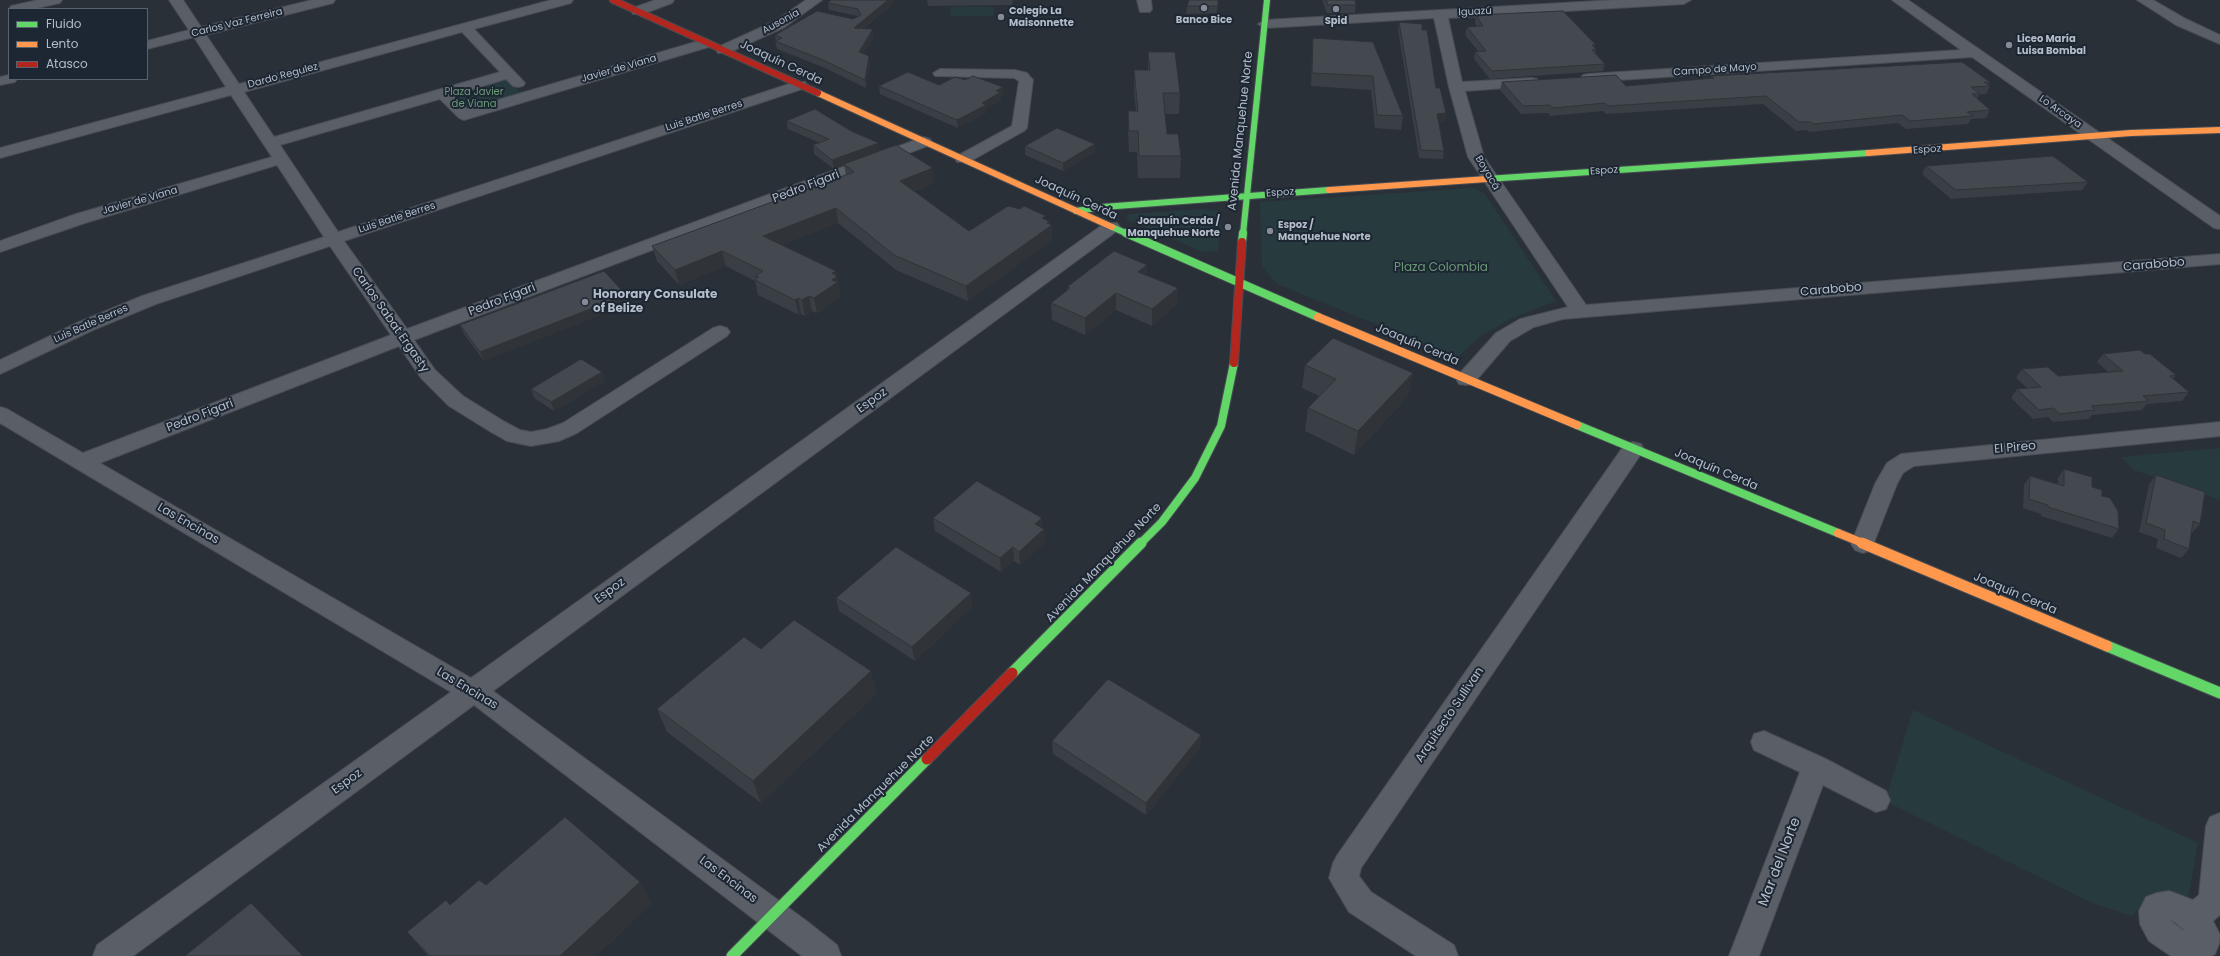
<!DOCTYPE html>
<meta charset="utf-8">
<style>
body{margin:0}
#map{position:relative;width:2220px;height:956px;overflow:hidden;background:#2a3038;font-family:Poppins,sans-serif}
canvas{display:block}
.legend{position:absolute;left:8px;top:8px;width:140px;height:72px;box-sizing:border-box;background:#1d2633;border:1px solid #59626f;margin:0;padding:5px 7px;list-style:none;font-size:12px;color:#b4bcc9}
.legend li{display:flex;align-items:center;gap:8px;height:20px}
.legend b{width:20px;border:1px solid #59626f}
</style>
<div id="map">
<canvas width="2220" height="956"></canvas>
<ul class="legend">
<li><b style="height:5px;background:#63d668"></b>Fluido</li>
<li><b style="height:5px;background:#ff974d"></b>Lento</li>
<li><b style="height:5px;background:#b3261e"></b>Atasco</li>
</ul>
</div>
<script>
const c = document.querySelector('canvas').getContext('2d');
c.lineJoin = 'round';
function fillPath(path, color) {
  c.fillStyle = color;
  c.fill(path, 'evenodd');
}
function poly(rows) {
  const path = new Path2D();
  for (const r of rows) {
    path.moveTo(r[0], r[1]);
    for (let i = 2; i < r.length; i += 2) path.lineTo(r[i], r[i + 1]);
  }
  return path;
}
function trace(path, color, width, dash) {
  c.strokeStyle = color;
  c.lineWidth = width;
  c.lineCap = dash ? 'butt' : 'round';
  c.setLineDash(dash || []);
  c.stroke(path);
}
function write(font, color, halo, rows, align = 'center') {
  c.font = font + ' Poppins,sans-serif';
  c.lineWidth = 4;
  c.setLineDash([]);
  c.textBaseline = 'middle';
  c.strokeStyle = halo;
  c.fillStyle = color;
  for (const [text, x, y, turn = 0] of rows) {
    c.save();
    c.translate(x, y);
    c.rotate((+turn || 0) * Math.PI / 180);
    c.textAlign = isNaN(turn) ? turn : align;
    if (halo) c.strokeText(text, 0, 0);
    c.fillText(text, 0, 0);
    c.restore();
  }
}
fillPath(poly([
 [951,7,994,7,993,16,950,16],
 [505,76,524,96,468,112,449,92],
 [1474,188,1485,194,1556,301,1510,319,1479,337,1458,357,1277,284,1262,266,1260,202],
 [1205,209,1218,211,1222,216,1218,251,1203,252,1126,219,1129,214],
 [2220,448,2220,500,2134,470,2121,457],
 [1913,710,2198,843,2188,898,2149,898,2132,916,2092,903,1885,801]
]), '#273a3e');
const street = poly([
 [38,0,62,0,60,3,33,9,9,9,11,6,38,0],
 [169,0,183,0,201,27,312,0,335,0,333,3,206,35,239,84,551,0,573,0,571,3,474,29,525,83,523,86,518,87,513,86,506,79,453,95,467,109,702,40,707,39,714,43,712,46,464,120,459,118,440,99,280,145,338,232,795,82,805,82,807,85,805,88,344,241,407,329,918,139,924,137,930,139,932,142,930,145,414,340,435,370,463,396,505,422,520,430,531,432,547,429,563,423,713,328,720,326,727,328,730,332,727,336,577,433,559,441,531,446,507,441,491,432,449,406,421,378,399,346,100,463,471,678,1105,223,1117,223,1120,227,1117,231,493,691,808,922,837,945,841,956,802,956,474,705,133,956,93,956,97,945,451,692,0,423,0,407,7,409,83,453,391,335,330,246,156,304,93,330,0,374,0,360,79,322,142,296,324,237,277,165,88,222,0,252,0,241,76,214,272,157,231,95,0,158,0,148,226,87,194,37,147,49,147,41,189,30,169,0],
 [462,32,500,72,274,137,244,92,462,32],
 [655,0,674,0,672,3,643,14,633,14,631,11,633,8,655,0],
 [806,0,822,0,785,27,728,53,718,53,716,50,718,47,775,21,806,0],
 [1137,0,1151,0,1152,9,1150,12,1140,12,1137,0],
 [1615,0,1691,0,1684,4,1448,18,1462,82,1532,78,1537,79,1539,82,1537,85,1532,86,1465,91,1484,157,1586,305,2220,254,2220,264,1563,319,1534,327,1510,341,1473,384,1466,385,1459,384,1456,379,1459,374,1496,333,1520,319,1568,307,1468,157,1449,87,1434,18,1265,28,1258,24,1265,20,1615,0],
 [1892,0,1908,0,2220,216,2220,229,2214,228,1972,57,1588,82,1583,81,1581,78,1583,75,1588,74,1961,50,1892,0],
 [2137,0,2153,0,2186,19,2220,35,2220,44,2176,25,2137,0],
 [940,69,1015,70,1027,73,1033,80,1027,128,1024,131,969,162,957,162,955,159,957,156,1012,126,1019,81,1014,78,935,76,933,73,940,69],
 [9,75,9,79,17,79,15,82,0,85,0,77,9,75],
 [2220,422,2220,436,1914,466,1903,473,1897,484,1871,550,1863,553,1855,550,1851,544,1875,484,1887,463,1901,454,2220,422],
 [1633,442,1641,444,1644,449,1641,454,1361,868,1359,876,1371,892,1454,945,1458,956,1416,956,1349,912,1329,878,1333,863,1338,854,1625,444,1633,442],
 [1764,731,1826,759,1886,791,1890,800,1886,809,1876,812,1823,785,1759,956,1729,956,1800,772,1754,750,1751,742,1754,734,1764,731],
 [2220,813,2220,915,2213,921,2220,935,2219,944,2215,954,2211,956,2171,956,2149,941,2140,924,2139,911,2146,897,2157,893,2169,891,2193,900,2199,895,2206,826,2210,817,2220,813],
 [2170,920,2175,922,2185,931,2184,931,2170,920]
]);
const fastFar2 = poly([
 [1487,179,1868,153],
 [1076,211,1103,207,1329,190],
 [1112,227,1128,234],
 [1243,234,1267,0]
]);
const fastFar1 = poly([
 [1126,233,1318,317],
 [1242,242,1243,233],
 [1577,425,1838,533],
 [1140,544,1162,522,1195,478,1221,426,1234,363]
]);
const fast = poly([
 [2107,646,2220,693],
 [1012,673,1141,543],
 [732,956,927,759]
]);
const slowFar2 = poly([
 [818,93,1112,227],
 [1868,153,2131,133,2220,130],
 [1329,190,1487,179]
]);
const slowFar1 = poly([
 [1318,317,1577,425],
 [1838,533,1865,544]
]);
const slow = poly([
 [1862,543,2107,646]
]);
const jamFar2 = poly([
 [613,0,818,93]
]);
const jamFar1 = poly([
 [1234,363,1242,242]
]);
const jam = poly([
 [927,759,1012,673]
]);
trace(street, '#484c53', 2);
trace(fastFar2, '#484c53', 8);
trace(fastFar1, '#484c53', 10);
trace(fast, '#484c53', 13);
trace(slowFar2, '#484c53', 8);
trace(slowFar1, '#484c53', 10);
trace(slow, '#484c53', 13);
trace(jamFar2, '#484c53', 8);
trace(jamFar1, '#484c53', 10);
trace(jam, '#484c53', 13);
fillPath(street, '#5a5e66');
trace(fastFar2, '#63d668', 6);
trace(fastFar1, '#63d668', 8);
trace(fast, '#63d668', 11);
trace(slowFar2, '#ff974d', 6);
trace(slowFar1, '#ff974d', 8);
trace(slow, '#ff974d', 11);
trace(jamFar2, '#b3261e', 6);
trace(jamFar1, '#b3261e', 8);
trace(jam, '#b3261e', 11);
fillPath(poly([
 [927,0,1013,0,1012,5,928,6],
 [1218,0,1217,13,1186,14,1187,6],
 [1322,0,1355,0,1356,5,1355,13,1327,13],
 [828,3,894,3,863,29,874,37,863,54,870,64,866,88,825,68,777,49,775,41,776,41,775,35,853,19,858,16,829,10],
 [1476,15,1595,44,1594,47,1596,49,1595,53,1605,64,1603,71,1490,79,1474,59,1475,52,1478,51,1465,35,1467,27,1477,27,1475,23],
 [1399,22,1422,30,1436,88,1446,113,1444,121,1439,122,1444,151,1443,159,1419,158,1398,30],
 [1313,38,1373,42,1403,116,1401,130,1375,128,1371,90,1311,86,1312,51],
 [1148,52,1180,93,1179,114,1165,114,1167,134,1181,156,1180,178,1138,178,1137,152,1129,152,1128,132,1128,111,1136,111,1134,91,1134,70,1148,70],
 [1711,76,1990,82,1988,85,1990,86,1986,94,1979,95,1977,99,1990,110,1986,118,1971,119,1968,124,1906,129,1898,123,1809,132,1807,130,1796,131,1763,104,1606,114,1603,111,1551,116,1548,113,1521,114,1500,90,1502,82,1626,86,1711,78],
 [939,85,1004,95,1001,96,1001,100,986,109,986,113,958,128,880,94,879,86],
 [786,121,880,150,934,183,914,191,969,231,1046,220,1050,222,1050,224,1052,225,1052,240,968,301,896,270,838,223,782,245,836,271,840,291,841,297,817,313,812,311,805,316,801,314,799,315,758,295,755,281,726,266,679,285,657,261,652,246,846,175,844,165,834,169,814,154,813,145,820,143,788,129],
 [1095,144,1095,152,1063,171,1025,155,1025,146],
 [1926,166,2088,182,2082,190,1951,199,1922,174],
 [1147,275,1178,288,1177,304,1152,326,1116,310,1085,335,1052,320,1051,303,1067,291,1067,287],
 [626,295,628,304,484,361,464,334,460,325],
 [2103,354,2145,354,2176,375,2173,379,2189,392,2182,401,2147,404,2142,410,2092,415,2089,419,2053,422,2048,417,2033,419,2011,398,2017,389,2027,388,2016,378,2022,369,2058,376,2108,372,2097,362],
 [1305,365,1413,373,1408,396,1354,455,1305,431,1308,408,1319,396,1302,388],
 [605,381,554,411,534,398,531,389],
 [2064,469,2092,487,2102,496,2119,529,2112,538,2041,516,2041,514,2023,508,2024,485,2030,476,2058,484,2058,478],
 [2156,475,2200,524,2192,533,2191,532,2189,549,2181,558,2156,548,2158,539,2139,532,2149,484],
 [933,518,1042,529,1044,529,1045,543,1020,565,1014,561,1001,572,935,531],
 [836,598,973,606,915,661,839,611],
 [761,649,871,671,876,694,761,803,667,732,657,709],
 [1201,735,1200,748,1146,815,1053,754,1052,741],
 [486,885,652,903,596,956,428,956,407,932,450,905]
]), '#3a3f45');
fillPath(poly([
 [888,0,896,0,894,3,855,35,854,28],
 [873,29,874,37,860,60,859,52],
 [869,56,870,64,866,88,865,80],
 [1003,87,1004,95,1001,96,1001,100,986,109,986,113,958,128,957,120,982,103,996,91],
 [1446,113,1444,121,1436,122,1437,114],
 [879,143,880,151,844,164,844,165,834,169,832,160],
 [1095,144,1095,152,1063,171,1063,163],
 [933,168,934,183,902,195,900,181],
 [836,208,838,223,767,251,763,236],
 [1046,216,1047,229,1047,223,1050,222,1050,226,1052,225,1052,240,968,301,966,286],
 [722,251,726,266,679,285,675,270],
 [1147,265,1147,281,1138,272],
 [836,271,840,291,841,297,817,313,814,298,832,273],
 [1178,288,1177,304,1152,326,1152,309],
 [1116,293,1116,310,1085,335,1085,318],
 [626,295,628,304,484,361,480,352],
 [809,296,812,311,805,316,802,300],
 [798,298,801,314,799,315,795,300],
 [602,372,605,381,554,411,551,402],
 [1413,373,1408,396,1354,455,1358,431],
 [1042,518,1043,531,1044,529,1045,543,1020,565,1019,552,1035,524],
 [1013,547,1014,561,1001,572,1000,558],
 [971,593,973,606,915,661,912,647],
 [871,671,876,694,761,803,753,781],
 [1201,735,1200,748,1146,815,1146,803],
 [640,882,652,903,596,956,560,956]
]), '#303338');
const building = poly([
 [831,0,888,0,854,28,873,29,859,52,869,56,865,80,823,60,775,41,782,38,775,35,817,11,853,19,861,15,858,9,828,3,831,0],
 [1189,0,1218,0,1218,6,1187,6,1189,0],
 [1326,0,1355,0,1356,5,1328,5,1326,0],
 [1563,11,1595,44,1592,45,1596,49,1592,50,1605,64,1492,71,1475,52,1486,51,1467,27,1483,26,1476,15,1563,11],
 [1399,22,1422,24,1422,30,1427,30,1436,88,1440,88,1446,113,1437,114,1444,151,1421,150,1399,22],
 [1313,38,1373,42,1403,116,1377,115,1373,76,1312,73,1313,38],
 [1148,52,1175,52,1180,93,1163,93,1167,134,1178,134,1181,156,1139,156,1138,131,1129,131,1128,111,1138,111,1134,70,1150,70,1148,52],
 [1962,62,1990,82,1984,82,1990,86,1971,87,1980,94,1972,94,1990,110,1967,112,1973,116,1910,121,1902,115,1813,124,1811,122,1799,122,1766,96,1608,106,1605,103,1553,108,1550,105,1523,106,1502,82,1616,75,1626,86,1714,78,1711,76,1962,62],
 [908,72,939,85,955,77,965,80,973,76,1003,87,996,91,1001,92,982,103,986,105,957,120,879,86,908,72],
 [815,109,851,131,879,143,832,160,813,145,829,139,786,121,815,109],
 [1057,128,1095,144,1063,163,1025,146,1057,128],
 [896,145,933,168,900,181,969,231,1008,206,1020,209,1024,206,1046,216,1042,218,1050,222,1047,223,1052,225,966,286,894,255,836,208,763,236,836,271,832,273,837,276,832,280,838,282,814,298,809,296,802,300,798,298,795,300,755,280,759,277,755,276,763,271,722,251,675,270,652,246,854,172,844,164,896,145],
 [2053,156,2088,182,1956,190,1926,166,2053,156],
 [1114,251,1147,265,1138,272,1178,288,1152,309,1116,293,1085,318,1051,303,1070,288,1067,287,1114,251],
 [604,271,626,295,480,352,460,325,604,271],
 [1333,338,1413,373,1358,431,1308,408,1336,379,1305,365,1333,338],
 [2140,350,2145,354,2150,354,2176,375,2170,376,2189,392,2143,396,2149,401,2091,406,2095,410,2059,414,2054,408,2039,410,2017,389,2041,387,2022,369,2048,367,2058,376,2123,371,2103,354,2140,350],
 [581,359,602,372,551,402,531,389,581,359],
 [2064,469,2092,477,2092,487,2102,490,2102,496,2110,498,2118,511,2119,529,2048,507,2048,505,2029,499,2030,476,2064,486,2064,469],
 [2156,475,2205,492,2200,524,2193,521,2189,549,2164,539,2165,530,2146,523,2156,475],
 [977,481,1042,518,1035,524,1044,529,1019,552,1013,547,1000,558,933,518,977,481],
 [896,547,971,593,912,647,836,598,896,547],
 [794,620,871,671,753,781,657,709,744,637,761,649,794,620],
 [1108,679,1201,735,1146,803,1052,741,1108,679],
 [565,817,640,882,560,956,430,956,407,932,446,900,450,905,479,880,486,885,565,817],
 [251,903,303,956,187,956,186,955,251,903]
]);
fillPath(building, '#444950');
trace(building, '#303338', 1);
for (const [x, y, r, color] of [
 [1204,8,4,"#848b96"],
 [1336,9,4,"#848b96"],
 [1001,17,4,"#848b96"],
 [2009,45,4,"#848b96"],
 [1228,227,4,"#848b96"],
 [1270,231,4,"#848b96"],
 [585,302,4,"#848b96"]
]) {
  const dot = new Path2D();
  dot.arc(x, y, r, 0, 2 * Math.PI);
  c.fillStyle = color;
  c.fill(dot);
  trace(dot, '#1d2633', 1.5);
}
write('bold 10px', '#b4bcc9', '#1d2633', [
 ["Colegio La",1009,11],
 ["Maisonnette",1009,23],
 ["Banco Bice",1204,20,"center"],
 ["Spid",1336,21,"center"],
 ["Liceo María",2017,39],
 ["Luisa Bombal",2017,51],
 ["Joaquín Cerda /",1220,221,"right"],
 ["Manquehue Norte",1220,233,"right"],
 ["Espoz /",1278,225],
 ["Manquehue Norte",1278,237]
], 'left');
write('10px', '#b4bcc9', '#1d2633', [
 ["Iguazú",1475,12,-3],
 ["Ausonia",781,22,-29],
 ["Carlos Vaz Ferreira",237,23,-14],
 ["Javier de Viana",619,69,-16],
 ["Campo de Mayo",1715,70,-4],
 ["Dardo Regulez",283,76,-15],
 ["Lo Arcaya",2060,112,35],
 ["Luis Batle Berres",704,116,-18],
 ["Espoz",1927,150,-4],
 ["Espoz",1604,171,-4],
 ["Boyacá",1487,173,59],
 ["Espoz",1280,193,-4],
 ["Javier de Viana",140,201,-16],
 ["Luis Batle Berres",397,218,-18],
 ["Luis Batle Berres",91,324,-24]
]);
write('10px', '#6b9a76', '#1d2633', [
 ["Plaza Javier",474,92],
 ["de Viana",474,104]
]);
write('12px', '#b4bcc9', '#1d2633', [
 ["Joaquín Cerda",781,63,25],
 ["Avenida Manquehue Norte",1241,131,-84],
 ["Pedro Figari",806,187,-21],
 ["Joaquín Cerda",1076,198,25],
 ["Carabobo",2154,265,-5],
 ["Carabobo",1831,290,-5],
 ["Pedro Figari",502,300,-21],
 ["Carlos Sabat Ergasty",390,320,55],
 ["Joaquín Cerda",1417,345,23],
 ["Espoz",872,401,-36],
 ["Pedro Figari",200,416,-21],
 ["El Pireo",2015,448,-5],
 ["Joaquín Cerda",1716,470,23],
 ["Las Encinas",188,524,30],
 ["Avenida Manquehue Norte",1104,563,-46],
 ["Espoz",610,591,-36],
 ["Joaquín Cerda",2015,594,23],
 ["Las Encinas",467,689,31],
 ["Arquitecto Sullivan",1450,715,-56],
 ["Espoz",347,782,-36],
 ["Avenida Manquehue Norte",876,794,-45],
 ["Las Encinas",728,880,37]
]);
write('12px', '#6b9a76', '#1d2633', [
 ["Plaza Colombia",1441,268]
]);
write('bold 12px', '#b4bcc9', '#1d2633', [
 ["Honorary Consulate",593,295],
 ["of Belize",593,309]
], 'left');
write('14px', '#b4bcc9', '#1d2633', [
 ["Mar del Norte",1780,862,-69]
]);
</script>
